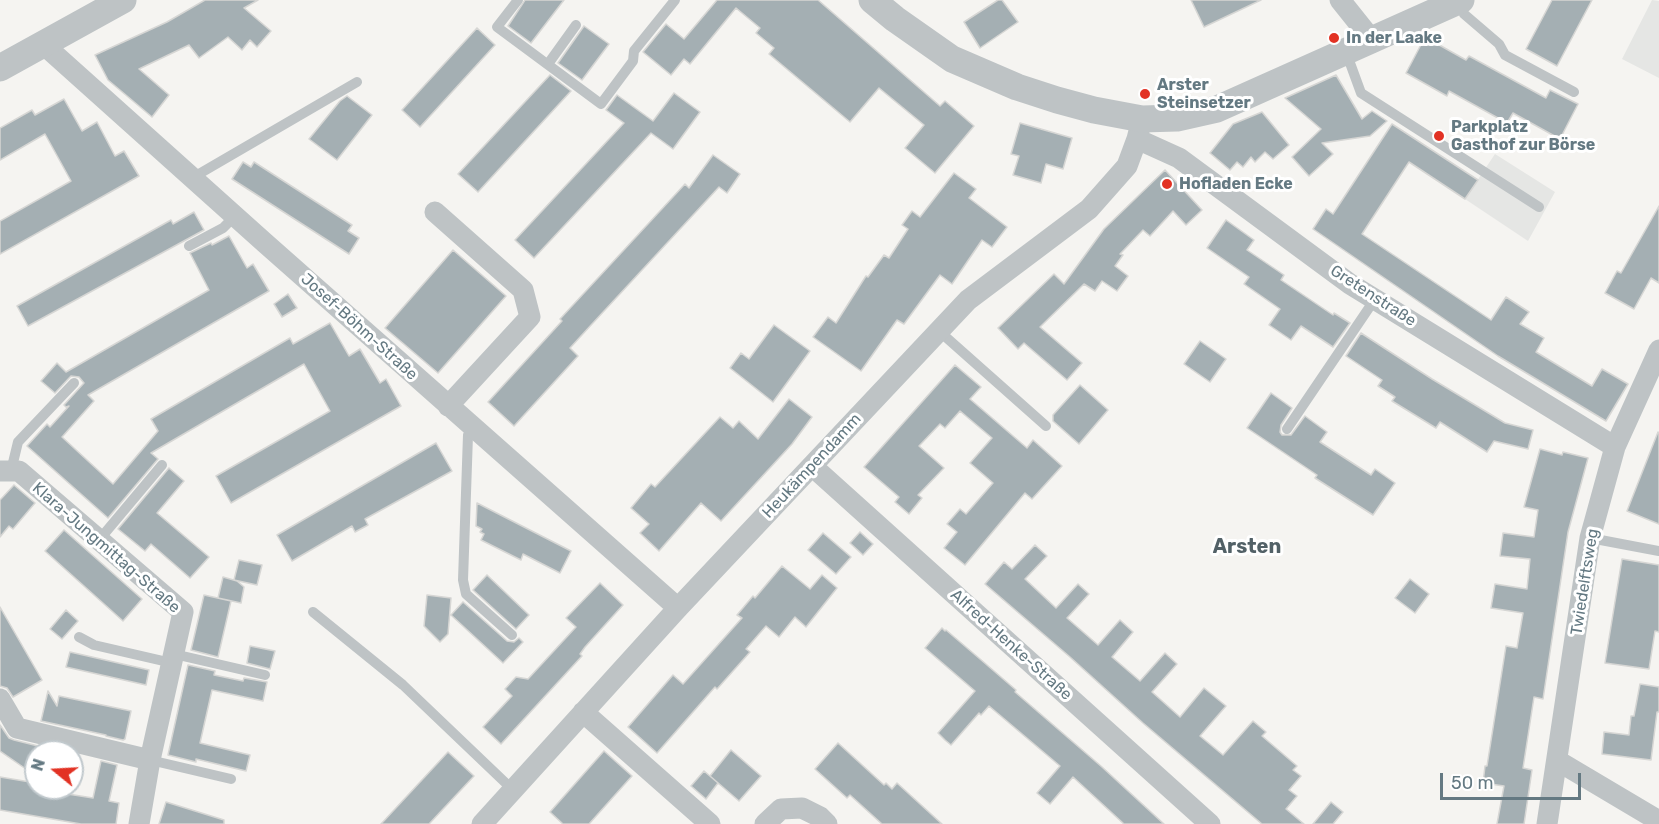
<!DOCTYPE html>
<meta charset="utf-8">
<style>
body{margin:0}
#map{position:relative;width:1659px;height:824px;overflow:hidden;background:#f5f4f1;font-family:Rubik,sans-serif}
canvas{display:block}
.north{position:absolute;left:24px;top:740px;width:60px;height:60px;box-sizing:border-box;background:#fff;border:2px solid #c1c9cd;border-radius:50%;rotate:288deg;font-size:16px;font-weight:700;line-height:24px;text-align:center;color:#647982}
.north::after{content:'';display:block;margin:auto;width:21px;height:27px;background:#e23224;clip-path:polygon(50% 0,100% 100%,50% 72%,0 100%)}
.scale{position:absolute;left:1440px;top:773px;width:141px;height:27px;box-sizing:border-box;border:3px solid #647982;border-top:0;padding-left:8px;font-size:18px;line-height:21px;white-space:nowrap;color:#647982;-webkit-text-stroke:4px #fff;paint-order:stroke}
</style>
<div id="map">
<canvas width="1659" height="824"></canvas>
<div class="north">N</div>
<div class="scale">50 m</div>
</div>
<script>
const c = document.querySelector('canvas').getContext('2d');
c.lineJoin = 'round';
function fillPath(path, color) {
  c.fillStyle = color;
  c.fill(path, 'evenodd');
}
function poly(rows) {
  const path = new Path2D();
  for (const r of rows) {
    path.moveTo(r[0], r[1]);
    for (let i = 2; i < r.length; i += 2) path.lineTo(r[i], r[i + 1]);
  }
  return path;
}
function trace(path, color, width, dash) {
  c.strokeStyle = color;
  c.lineWidth = width;
  c.lineCap = dash ? 'butt' : 'round';
  c.setLineDash(dash || []);
  c.stroke(path);
}
function write(font, color, halo, rows, align = 'center') {
  c.font = font + ' Rubik,sans-serif';
  c.lineWidth = 6;
  c.setLineDash([]);
  c.textBaseline = 'middle';
  c.strokeStyle = halo;
  c.fillStyle = color;
  for (const [text, x, y, turn = 0] of rows) {
    c.save();
    c.translate(x, y);
    c.rotate((+turn || 0) * Math.PI / 180);
    c.textAlign = isNaN(turn) ? turn : align;
    if (halo) c.strokeText(text, 0, 0);
    c.fillText(text, 0, 0);
    c.restore();
  }
}
fillPath(poly([
 [1652,0,1659,1,1659,78,1622,59],
 [1495,154,1555,192,1528,241,1465,199]
]), '#e5e6e4');
const building = poly([
 [205,0,258,0,244,8,271,31,257,47,250,40,242,50,228,37,199,58,189,45,139,69,169,95,152,117,108,80,95,55,167,22,205,0],
 [525,0,564,0,531,43,508,26,525,0],
 [717,0,818,0,940,106,945,101,974,126,935,173,905,148,924,125,879,88,850,122,769,54,774,48,756,33,760,28,736,8,690,64,684,59,671,75,643,52,666,24,684,39,717,0],
 [998,0,1002,0,1018,22,980,48,964,22,998,0],
 [1191,0,1261,0,1204,27,1191,0],
 [1552,0,1592,0,1557,66,1526,49,1552,0],
 [584,26,609,44,582,80,558,63,584,26],
 [477,28,495,45,420,127,402,110,477,28],
 [1425,37,1466,60,1469,56,1546,98,1550,90,1578,104,1560,139,1513,113,1507,123,1449,91,1447,96,1406,73,1425,37],
 [550,75,571,91,478,192,458,174,550,75],
 [1336,75,1362,119,1372,111,1387,121,1370,136,1322,143,1333,154,1309,176,1292,157,1321,129,1285,98,1336,75],
 [674,93,700,112,673,149,651,133,534,258,515,240,624,123,606,110,617,95,653,121,674,93],
 [347,96,372,115,337,160,309,139,340,101,347,96],
 [64,99,82,131,97,122,115,156,124,151,139,176,0,254,0,221,71,181,45,134,0,160,0,128,32,110,35,115,64,99],
 [1262,112,1289,145,1273,159,1265,152,1255,162,1251,157,1243,167,1237,162,1230,170,1210,153,1233,124,1262,112],
 [1020,123,1072,138,1063,169,1046,164,1041,183,1013,175,1019,156,1011,154,1020,123],
 [1392,124,1478,180,1465,199,1409,162,1362,234,1491,320,1506,297,1529,312,1520,324,1544,338,1536,352,1592,386,1602,369,1628,384,1606,421,1498,356,1313,229,1326,209,1333,214,1392,124],
 [713,155,740,174,727,193,719,187,592,324,570,348,578,356,514,426,488,402,562,321,560,319,685,184,689,188,713,155],
 [243,162,251,167,254,162,352,225,348,231,359,238,349,254,232,179,243,162],
 [1165,170,1202,210,1186,225,1173,211,1150,236,1143,230,1120,254,1123,255,1115,266,1128,276,1117,291,1102,281,1095,291,1084,284,1040,327,1082,363,1067,380,1024,343,1018,349,998,328,1054,274,1064,284,1104,229,1165,170],
 [954,173,976,189,969,198,1007,227,992,247,982,240,952,284,940,275,904,324,897,320,861,371,813,337,828,317,836,323,866,276,868,277,884,255,889,258,908,229,902,225,912,211,920,217,954,173],
 [1659,206,1659,283,1651,278,1634,309,1605,293,1617,271,1621,273,1659,206],
 [194,212,204,230,28,326,17,306,171,220,173,224,194,212],
 [1226,220,1254,240,1247,250,1284,275,1281,280,1333,315,1334,313,1350,323,1333,347,1301,326,1291,340,1269,325,1280,309,1244,284,1249,277,1207,248,1226,220],
 [229,236,247,268,253,264,269,291,88,395,94,401,62,437,113,484,158,431,151,419,290,338,293,344,330,323,349,356,360,349,380,383,386,379,401,406,231,503,216,476,330,411,304,364,151,453,158,459,108,518,27,446,47,424,50,427,69,406,66,407,64,405,84,383,79,377,71,376,55,393,41,381,57,363,66,372,209,290,190,253,211,243,212,245,229,236],
 [453,250,506,296,438,373,385,328,453,250],
 [288,294,297,308,282,317,274,304,288,294],
 [774,325,810,351,773,402,730,368,741,353,749,359,774,325],
 [1361,333,1432,379,1505,423,1533,430,1528,449,1494,441,1487,452,1440,422,1436,428,1392,401,1395,397,1378,386,1382,380,1346,356,1361,333],
 [1200,341,1226,359,1210,382,1184,364,1200,341],
 [955,365,981,387,970,399,1027,448,1033,440,1062,466,1032,499,1025,493,965,565,944,548,957,532,947,524,960,509,966,514,993,483,970,463,992,438,960,411,945,428,940,424,919,446,944,468,918,495,922,498,909,514,895,502,899,497,864,467,955,365],
 [1080,385,1108,410,1079,444,1053,421,1053,415,1080,385],
 [1271,393,1292,408,1281,425,1280,432,1282,435,1291,435,1305,416,1327,432,1320,442,1371,475,1375,469,1395,483,1373,515,1315,478,1317,475,1247,428,1271,393],
 [789,399,812,417,792,444,721,521,701,503,659,551,640,533,649,524,631,508,651,484,655,487,720,417,733,428,739,421,758,439,789,399],
 [1658,432,1659,433,1659,524,1627,511,1658,432],
 [436,443,452,471,365,519,368,525,355,532,352,526,292,561,277,535,436,443],
 [1540,449,1562,455,1563,452,1588,458,1568,532,1543,699,1534,697,1523,768,1532,770,1524,824,1497,824,1504,786,1483,783,1485,766,1487,766,1506,646,1517,648,1523,613,1491,608,1495,584,1527,589,1530,559,1500,556,1503,533,1534,537,1538,510,1524,507,1540,449],
 [169,468,184,481,157,513,209,557,190,578,151,544,145,551,118,529,169,468],
 [14,485,35,503,13,529,9,526,0,537,0,500,14,485],
 [477,503,571,551,560,573,523,554,521,560,481,540,484,534,480,532,482,529,476,526,477,503],
 [64,530,142,599,123,621,45,551,64,530],
 [860,532,873,544,863,555,850,543,860,532],
 [823,533,851,557,836,574,808,550,823,533],
 [1035,545,1047,556,1025,579,1056,608,1078,584,1089,594,1067,618,1098,645,1120,620,1133,632,1112,657,1140,681,1165,653,1177,664,1152,692,1180,717,1204,688,1226,706,1200,736,1223,755,1253,721,1266,732,1262,736,1297,766,1293,770,1301,776,1289,790,1297,796,1286,809,1304,824,1262,824,1143,723,1070,657,985,584,1004,562,1012,569,1035,545],
 [1622,559,1659,565,1659,632,1655,631,1649,669,1605,663,1622,559],
 [239,560,262,565,257,585,234,580,239,560],
 [782,566,810,589,822,575,837,588,806,627,795,617,779,637,766,626,746,649,750,652,717,689,715,687,657,753,628,727,673,675,683,684,742,618,737,615,753,596,755,598,782,566],
 [487,575,529,615,516,629,473,590,487,575],
 [223,577,237,581,244,587,241,603,218,598,223,577],
 [1410,579,1429,594,1415,613,1395,598,1410,579],
 [600,583,623,605,585,647,580,654,582,656,501,744,483,727,512,696,505,689,516,677,528,679,576,627,566,618,600,583],
 [204,595,231,601,218,657,191,650,204,595],
 [427,595,451,598,448,634,440,642,424,626,427,595],
 [463,602,507,641,514,642,519,638,523,642,503,663,451,615,463,602],
 [0,607,42,680,13,697,7,688,0,686,0,607],
 [66,610,78,621,62,639,50,629,66,610],
 [942,628,945,631,946,630,980,659,1016,690,1015,692,1102,767,1164,824,1124,824,1073,777,1050,804,1037,793,1060,766,989,706,981,715,979,713,951,745,945,740,938,733,975,691,925,648,942,628],
 [250,646,275,651,270,669,247,663,250,646],
 [70,652,149,670,146,685,66,667,70,652],
 [188,665,215,671,214,675,243,681,244,678,267,682,263,701,212,690,200,743,250,755,246,771,196,759,196,762,168,755,188,665],
 [1640,684,1659,687,1659,712,1657,712,1651,760,1602,754,1604,732,1629,735,1631,716,1634,716,1640,684],
 [48,691,57,706,59,696,131,711,125,739,123,740,106,736,106,735,41,721,48,691],
 [0,725,9,738,14,740,62,752,36,752,36,776,0,751,0,725],
 [838,743,884,785,886,783,892,789,897,783,942,824,882,824,850,795,847,798,815,769,838,743],
 [731,750,761,776,739,801,710,776,731,750],
 [604,751,632,776,589,824,563,824,550,812,604,751],
 [448,752,474,776,429,824,381,824,448,752],
 [101,761,117,765,109,801,119,803,116,824,81,824,0,810,0,777,36,783,36,789,93,798,101,761],
 [704,771,718,783,706,799,691,786,704,771],
 [166,802,224,820,224,824,159,824,166,802],
 [1331,802,1343,812,1333,824,1313,824,1331,802]
]);
fillPath(building, '#a4afb3');
trace(building, '#d6d6d4', 1.5);
trace(poly([
 [518,0,497,27,601,104,633,61,634,51,675,0],
 [1461,2,1464,14,1499,44,1505,55,1574,92],
 [1346,52,1361,93,1539,207],
 [548,64,576,25],
 [192,178,357,82],
 [189,246,223,228,235,216],
 [939,331,1046,426],
 [475,428,468,435,463,580,466,594,512,635],
 [1287,429,1375,299],
 [11,471,18,442,74,383],
 [1590,538,1659,551],
 [99,540,162,465],
 [313,612,403,685,513,790],
 [79,637,94,645,172,663],
 [174,654,265,675],
 [150,760,231,779]
]), '#bec3c5', 10);
trace(poly([
 [1340,0,1372,40],
 [43,44,265,243,678,608],
 [1137,139,1179,158,1350,284,1615,447],
 [435,212,523,290,530,317,448,406],
 [812,466,1210,824],
 [0,471,19,471,183,612,150,760,139,824],
 [0,699,17,728,150,760],
 [583,712,710,824],
 [1558,761,1659,821],
 [482,824,678,608,968,300,1089,209,1127,166,1137,139,1142,119],
 [765,824,781,809,802,808,820,817,827,824],
 [1547,824,1590,538,1615,447,1659,350]
]), '#bec3c5', 21);
trace(poly([
 [872,0,895,19,952,59,1017,87,1057,100,1094,110,1142,119,1177,118,1217,109,1461,0],
 [0,68,123,0]
]), '#bec3c5', 27);
for (const [x, y, r, color] of [
 [1334,38,6,"#e23224"],
 [1145,94,6,"#e23224"],
 [1439,136,6,"#e23224"],
 [1167,184,6,"#e23224"]
]) {
  const dot = new Path2D();
  dot.arc(x, y, r, 0, 2 * Math.PI);
  c.fillStyle = color;
  c.fill(dot);
  trace(dot, '#fff', 2);
}
write('bold 16px', '#647982', '#fff', [
 ["In der Laake",1346,38],
 ["Arster",1157,85],
 ["Steinsetzer",1157,103],
 ["Parkplatz",1451,127],
 ["Gasthof zur Börse",1451,145],
 ["Hofladen Ecke",1179,184]
], 'left');
write('16px', '#647982', '#fff', [
 ["Gretenstraße",1373,296,33],
 ["Josef-Böhm-Straße",359,327,42],
 ["Heukämpendamm",812,466,-47],
 ["Klara-Jungmittag-Straße",106,548,41],
 ["Twiedelftsweg",1585,582,-81],
 ["Alfred-Henke-Straße",1011,645,42]
]);
write('bold 20px', '#526167', '#fff', [
 ["Arsten",1247,547]
]);
</script>
